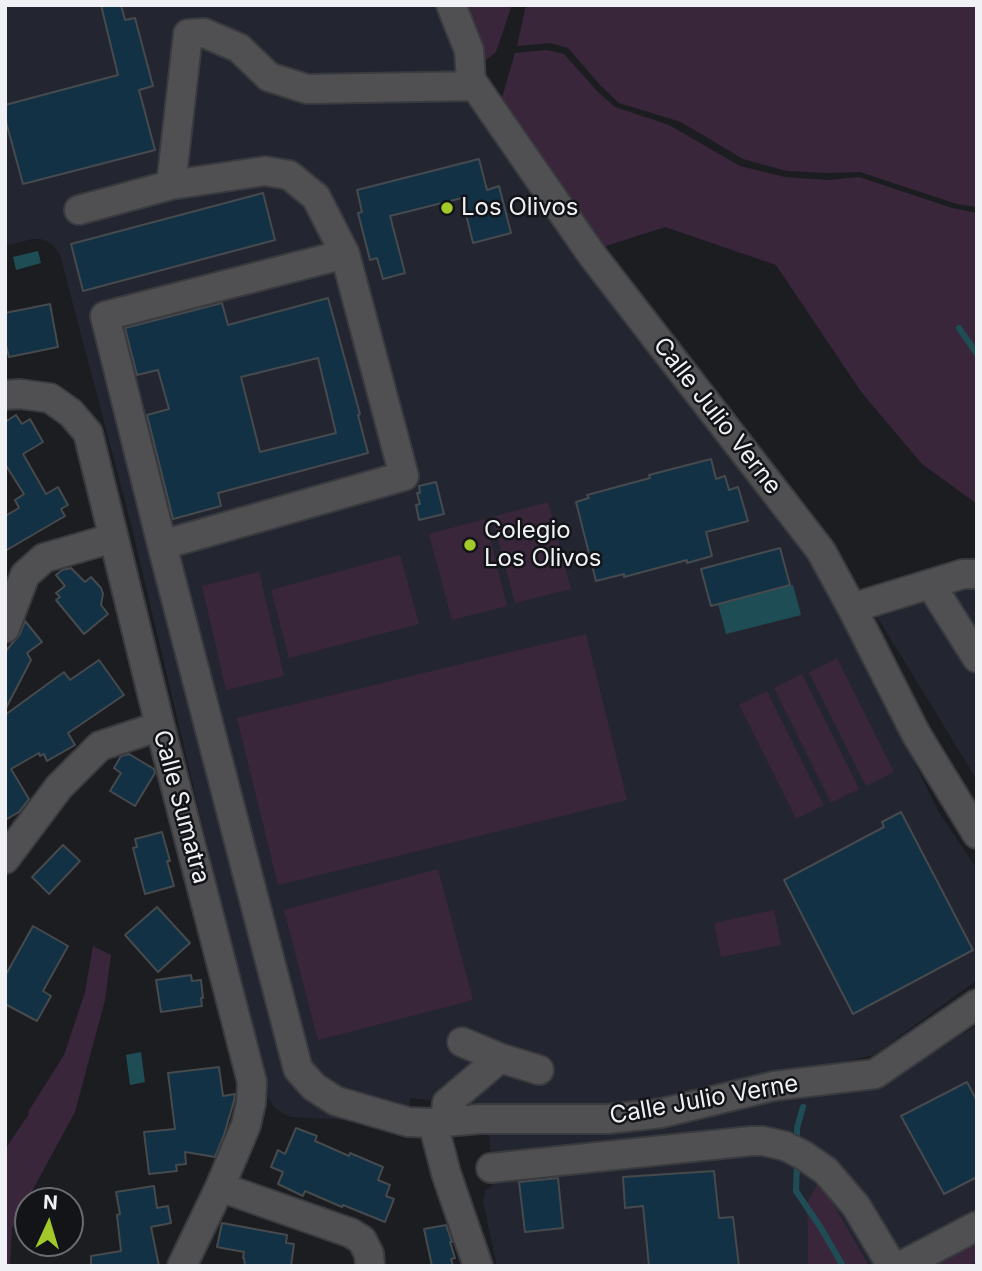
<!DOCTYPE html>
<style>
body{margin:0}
#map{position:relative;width:982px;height:1271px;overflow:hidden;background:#1b1d21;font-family:Inter,sans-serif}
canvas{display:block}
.frame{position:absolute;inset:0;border:7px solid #f0f1f4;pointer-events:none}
.north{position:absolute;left:14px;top:1187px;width:70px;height:70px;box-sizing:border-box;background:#121418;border:2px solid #6b6c70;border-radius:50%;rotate:4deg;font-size:19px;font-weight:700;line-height:28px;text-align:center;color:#f0f1f4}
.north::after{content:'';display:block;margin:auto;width:24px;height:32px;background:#a2c929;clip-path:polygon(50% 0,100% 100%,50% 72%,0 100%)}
</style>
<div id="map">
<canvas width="982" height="1271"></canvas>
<div class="frame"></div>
<div class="north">N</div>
</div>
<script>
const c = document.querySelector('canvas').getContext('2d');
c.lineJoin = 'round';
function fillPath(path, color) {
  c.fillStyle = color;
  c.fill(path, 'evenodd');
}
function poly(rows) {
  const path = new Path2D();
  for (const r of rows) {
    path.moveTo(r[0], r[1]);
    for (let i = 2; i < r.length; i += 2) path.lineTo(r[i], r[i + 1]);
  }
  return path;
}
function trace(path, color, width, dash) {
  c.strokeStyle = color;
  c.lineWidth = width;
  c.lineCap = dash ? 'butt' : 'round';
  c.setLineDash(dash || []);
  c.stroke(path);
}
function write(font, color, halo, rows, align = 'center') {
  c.font = font + ' Inter,sans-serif';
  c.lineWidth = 5;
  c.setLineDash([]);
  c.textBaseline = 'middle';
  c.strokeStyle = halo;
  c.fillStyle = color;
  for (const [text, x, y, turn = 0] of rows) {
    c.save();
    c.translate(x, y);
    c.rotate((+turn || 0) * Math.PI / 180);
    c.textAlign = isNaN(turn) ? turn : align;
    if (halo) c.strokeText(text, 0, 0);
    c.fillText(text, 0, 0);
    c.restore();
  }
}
fillPath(poly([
 [5,5,443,5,471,100,822,571,938,811,977,869,977,980,874,1055,660,1102,577,1106,462,1104,410,1098,408,1132,348,1120,291,1117,282,1113,274,1107,267,1095,130,520,60,255,53,245,41,239,32,239,5,246],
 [977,559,977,780,860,589,957,560],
 [977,1025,977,1266,497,1266,483,1201,486,1190,492,1186,489,1131,739,1104,884,1083]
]), '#232630');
fillPath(poly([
 [457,5,512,5,496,52,481,64],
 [526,5,977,5,977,207,957,204,860,172,827,173,787,171,743,159,681,122,619,103,601,86,568,48,550,43,517,46],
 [546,50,564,54,598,92,615,107,669,125,740,166,785,177,828,180,859,177,952,208,977,213,977,504,922,464,862,393,776,265,665,227,600,248,501,101,515,53],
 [548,502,571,589,515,603,492,517],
 [485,519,507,606,452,620,429,534],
 [400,555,419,624,289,658,271,590],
 [259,572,284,676,226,690,202,586],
 [586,634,627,800,278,885,237,718],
 [837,658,894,772,866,786,809,672],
 [802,674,859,789,831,803,774,688],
 [767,691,824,805,796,819,739,705],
 [438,869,473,1000,318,1040,284,910],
 [774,910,781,945,721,957,714,923],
 [93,946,111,955,105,1000,75,1112,12,1228,10,1266,5,1266,5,1149,29,1114,28,1112,64,1055,85,992],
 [819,1182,829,1197,869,1266,808,1266,808,1223,806,1205],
 [977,1236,977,1261,967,1266,921,1266]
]), '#3a263a');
fillPath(poly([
 [38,251,41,263,16,270,13,257],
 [793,585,801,615,726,634,718,604],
 [141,1052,145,1082,130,1085,126,1055]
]), '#1f4d56');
trace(poly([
 [959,328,977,354],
 [797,1143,797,1128,803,1107],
 [797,1161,796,1191,821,1228,843,1266]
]), '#1f4d56', 6);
const building = poly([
 [101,5,121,5,125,20,135,18,153,86,139,90,155,150,23,184,5,118,5,105,118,75,101,5],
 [479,159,487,190,499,186,511,233,473,243,462,198,390,216,405,273,383,279,377,258,370,260,358,213,362,212,357,190,479,159],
 [263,193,275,240,83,291,71,244,263,193],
 [328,298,360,414,358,415,368,453,218,493,221,506,173,519,147,415,169,409,158,370,137,375,125,328,222,303,228,325,328,298],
 [318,358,336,433,260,452,241,377,318,358],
 [50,304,58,347,9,357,5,341,5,313,50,304],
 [16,415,22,424,30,419,43,442,23,454,46,494,58,487,68,505,61,509,65,516,5,551,5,516,19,508,15,500,24,494,5,464,5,422,16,415],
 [711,459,716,479,725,476,729,490,738,487,748,521,706,532,712,556,687,563,687,560,624,577,624,574,596,581,576,502,589,498,587,495,650,478,649,475,711,459],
 [436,482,444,514,419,520,416,505,420,504,417,493,420,493,419,486,436,482],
 [780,548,790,585,711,606,701,569,780,548],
 [71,568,85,582,91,577,101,588,103,594,101,605,108,614,84,634,56,600,60,597,56,593,65,586,56,575,62,570,71,568],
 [25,621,42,642,27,653,31,660,5,710,5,652,20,634,25,621],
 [99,660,124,695,68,733,75,745,47,761,44,754,40,756,39,753,11,769,29,799,19,812,5,820,5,715,64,672,70,680,99,660],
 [129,754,154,769,155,773,135,806,110,791,121,773,114,768,121,756,129,754],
 [901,812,973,950,853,1014,784,880,884,827,882,822,901,812],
 [162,832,170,861,167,861,174,886,145,894,133,848,137,847,135,839,162,832],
 [63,845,80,861,49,894,32,877,63,845],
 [157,907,190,943,158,972,125,935,157,907],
 [33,926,68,946,43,991,51,996,37,1021,5,1004,5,976,33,926],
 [191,975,192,981,201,980,203,998,201,998,202,1006,161,1012,156,980,191,975],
 [219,1067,223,1096,235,1094,234,1101,224,1135,215,1157,185,1152,186,1164,176,1165,177,1171,149,1174,144,1132,175,1129,168,1073,219,1067],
 [967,1082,977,1101,977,1177,944,1194,901,1116,967,1082],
 [296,1128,317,1136,315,1141,349,1156,350,1153,383,1167,378,1180,390,1185,386,1196,394,1199,385,1222,343,1205,342,1207,305,1191,303,1196,278,1184,283,1172,271,1167,278,1150,285,1154,296,1128],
 [714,1171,719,1218,733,1217,739,1266,649,1266,643,1206,625,1208,623,1177,714,1171],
 [558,1178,563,1228,525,1232,519,1182,558,1178],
 [154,1186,157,1208,168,1206,171,1223,151,1227,159,1266,91,1266,91,1256,121,1251,117,1215,120,1214,116,1192,154,1186],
 [222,1223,287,1235,286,1243,294,1244,291,1266,245,1266,244,1258,243,1258,244,1252,217,1247,222,1223],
 [446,1225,452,1242,450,1242,455,1258,451,1259,453,1266,432,1266,424,1229,446,1225]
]);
fillPath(building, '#123145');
trace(building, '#464a4d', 2);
const minor = poly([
 [451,5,469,50,471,80,592,255,821,551,852,608,916,734,977,834],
 [171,185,188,34,204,33,239,48,269,77,307,89,475,86],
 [79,210,171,185,265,171,289,175,316,197,345,254,404,476,162,545,298,1069,314,1087,336,1101,408,1122,433,1123,480,1119,608,1119,662,1113,774,1086,875,1074,977,1004],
 [5,395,20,394,50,398,71,413,88,433,160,726,252,1082,251,1103,246,1125,220,1187,182,1266],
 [162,545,105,316,345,254],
 [931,585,977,658],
 [852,608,963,574,977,574],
 [5,628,25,575,44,558,113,538],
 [5,859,59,787,100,746,160,726],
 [462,1042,500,1058,539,1070],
 [445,1122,447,1103,500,1058],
 [433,1123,446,1173,478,1266],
 [491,1168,751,1141,763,1141,785,1146,803,1155,826,1171,856,1206,892,1266],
 [220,1187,351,1233,362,1240,369,1254,370,1266],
 [901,1266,977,1226]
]);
trace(minor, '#393b3f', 32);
trace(minor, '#505052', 28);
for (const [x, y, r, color] of [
 [447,208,7,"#a2c929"],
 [470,545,7,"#a2c929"]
]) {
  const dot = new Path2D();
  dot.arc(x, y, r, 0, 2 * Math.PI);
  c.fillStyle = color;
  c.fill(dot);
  trace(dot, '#121418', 2.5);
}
write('24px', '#f0f1f4', '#121418', [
 ["Los Olivos",461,208],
 ["Colegio",484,531],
 ["Los Olivos",484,559]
], 'left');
write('24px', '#f0f1f4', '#121418', [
 ["Calle Julio Verne",717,416,52],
 ["Calle Sumatra",181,807,75],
 ["Calle Julio Verne",704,1100,-10]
]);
</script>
